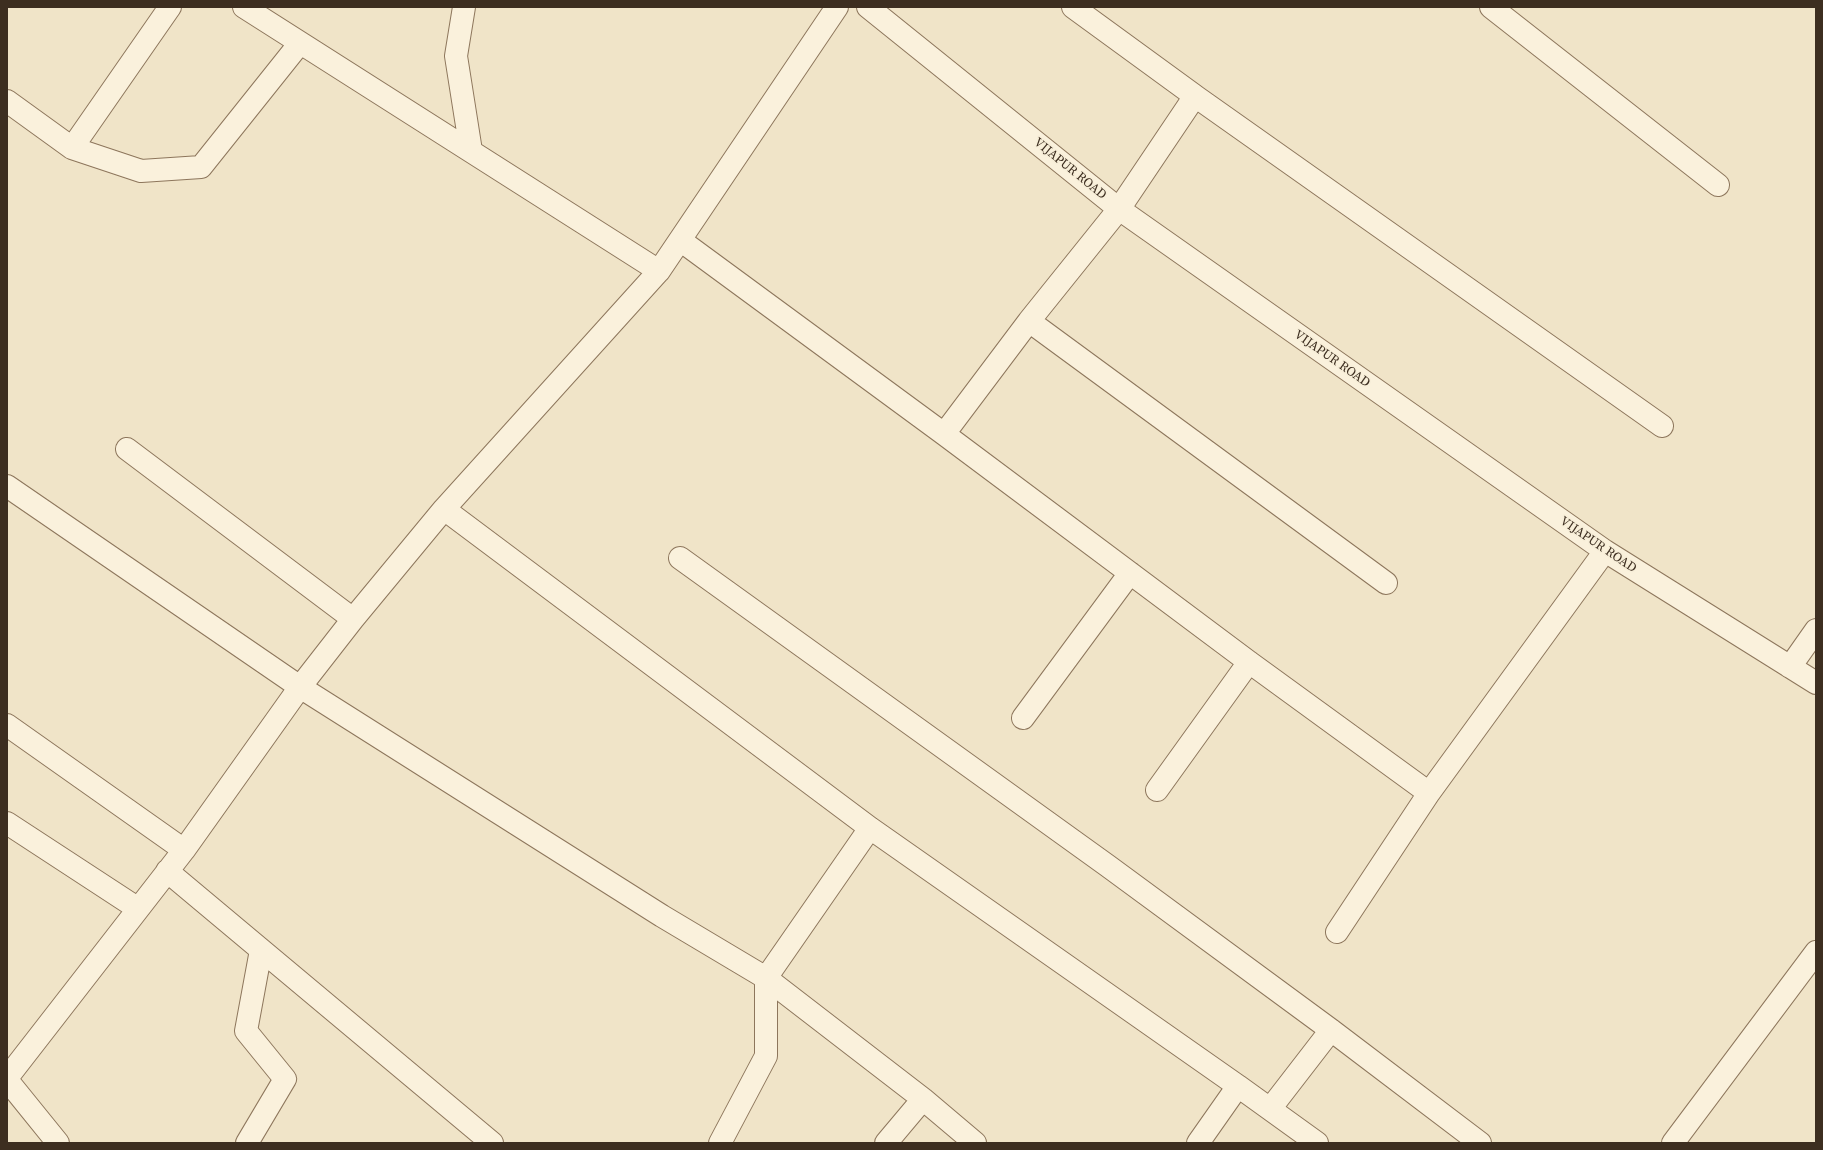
<!DOCTYPE html>
<style>
body{margin:0}
#map{position:relative;width:1823px;height:1150px;overflow:hidden;background:#f0e4c8;font-family:"Source Serif 4",serif}
canvas{display:block}
.frame{position:absolute;inset:0;border:8px solid #3d2e20;pointer-events:none}
</style>
<div id="map">
<canvas width="1823" height="1150"></canvas>
<div class="frame"></div>
</div>
<script>
const c = document.querySelector('canvas').getContext('2d');
c.lineJoin = 'round';
function poly(rows) {
  const path = new Path2D();
  for (const r of rows) {
    path.moveTo(r[0], r[1]);
    for (let i = 2; i < r.length; i += 2) path.lineTo(r[i], r[i + 1]);
  }
  return path;
}
function trace(path, color, width, dash) {
  c.strokeStyle = color;
  c.lineWidth = width;
  c.lineCap = dash ? 'butt' : 'round';
  c.setLineDash(dash || []);
  c.stroke(path);
}
function write(font, color, halo, rows, align = 'center') {
  c.font = font + ' "Source Serif 4",serif';
  c.lineWidth = 3;
  c.setLineDash([]);
  c.textBaseline = 'middle';
  c.strokeStyle = halo;
  c.fillStyle = color;
  for (const [text, x, y, turn = 0] of rows) {
    c.save();
    c.translate(x, y);
    c.rotate((+turn || 0) * Math.PI / 180);
    c.textAlign = isNaN(turn) ? turn : align;
    if (halo) c.strokeText(text, 0, 0);
    c.fillText(text, 0, 0);
    c.restore();
  }
}
const minor = poly([
 [244,7,659,271],
 [464,7,456,56,471,151],
 [868,7,1119,209,1605,551,1816,683],
 [1073,7,1195,96],
 [1491,7,1718,185],
 [7,101,72,148,170,7],
 [72,148,141,171,201,167,300,43],
 [680,240,944,434,1249,662,1429,793],
 [1029,321,1386,583],
 [944,434,1029,321,1119,209,1195,96,1662,426],
 [127,449,353,619],
 [7,486,300,687,662,916,766,978,923,1099,975,1143],
 [444,509,870,828,1238,1086],
 [680,558,1108,866,1331,1030,1480,1143],
 [1790,667,1816,630],
 [1023,718,1130,573],
 [7,725,184,850],
 [1157,790,1249,662],
 [7,823,137,908],
 [167,871,492,1143],
 [1337,932,1429,793,1605,551],
 [7,1078,184,850,300,687,353,619,444,509,659,271,837,7],
 [7,1080,58,1143],
 [1270,1109,1331,1030],
 [247,1143,285,1079,246,1031,261,950],
 [720,1143,766,1056,766,978,870,828],
 [886,1143,923,1099],
 [1198,1143,1238,1086,1317,1143],
 [1673,1143,1816,952]
]);
trace(minor, '#8d765c', 24);
trace(minor, '#faf1dc', 22);
write('13px', '#3d2e20', '#f7eed8', [
 ["VIJAPUR ROAD",1070,169,39],
 ["VIJAPUR ROAD",1332,359,35],
 ["VIJAPUR ROAD",1598,545,34]
]);
</script>
